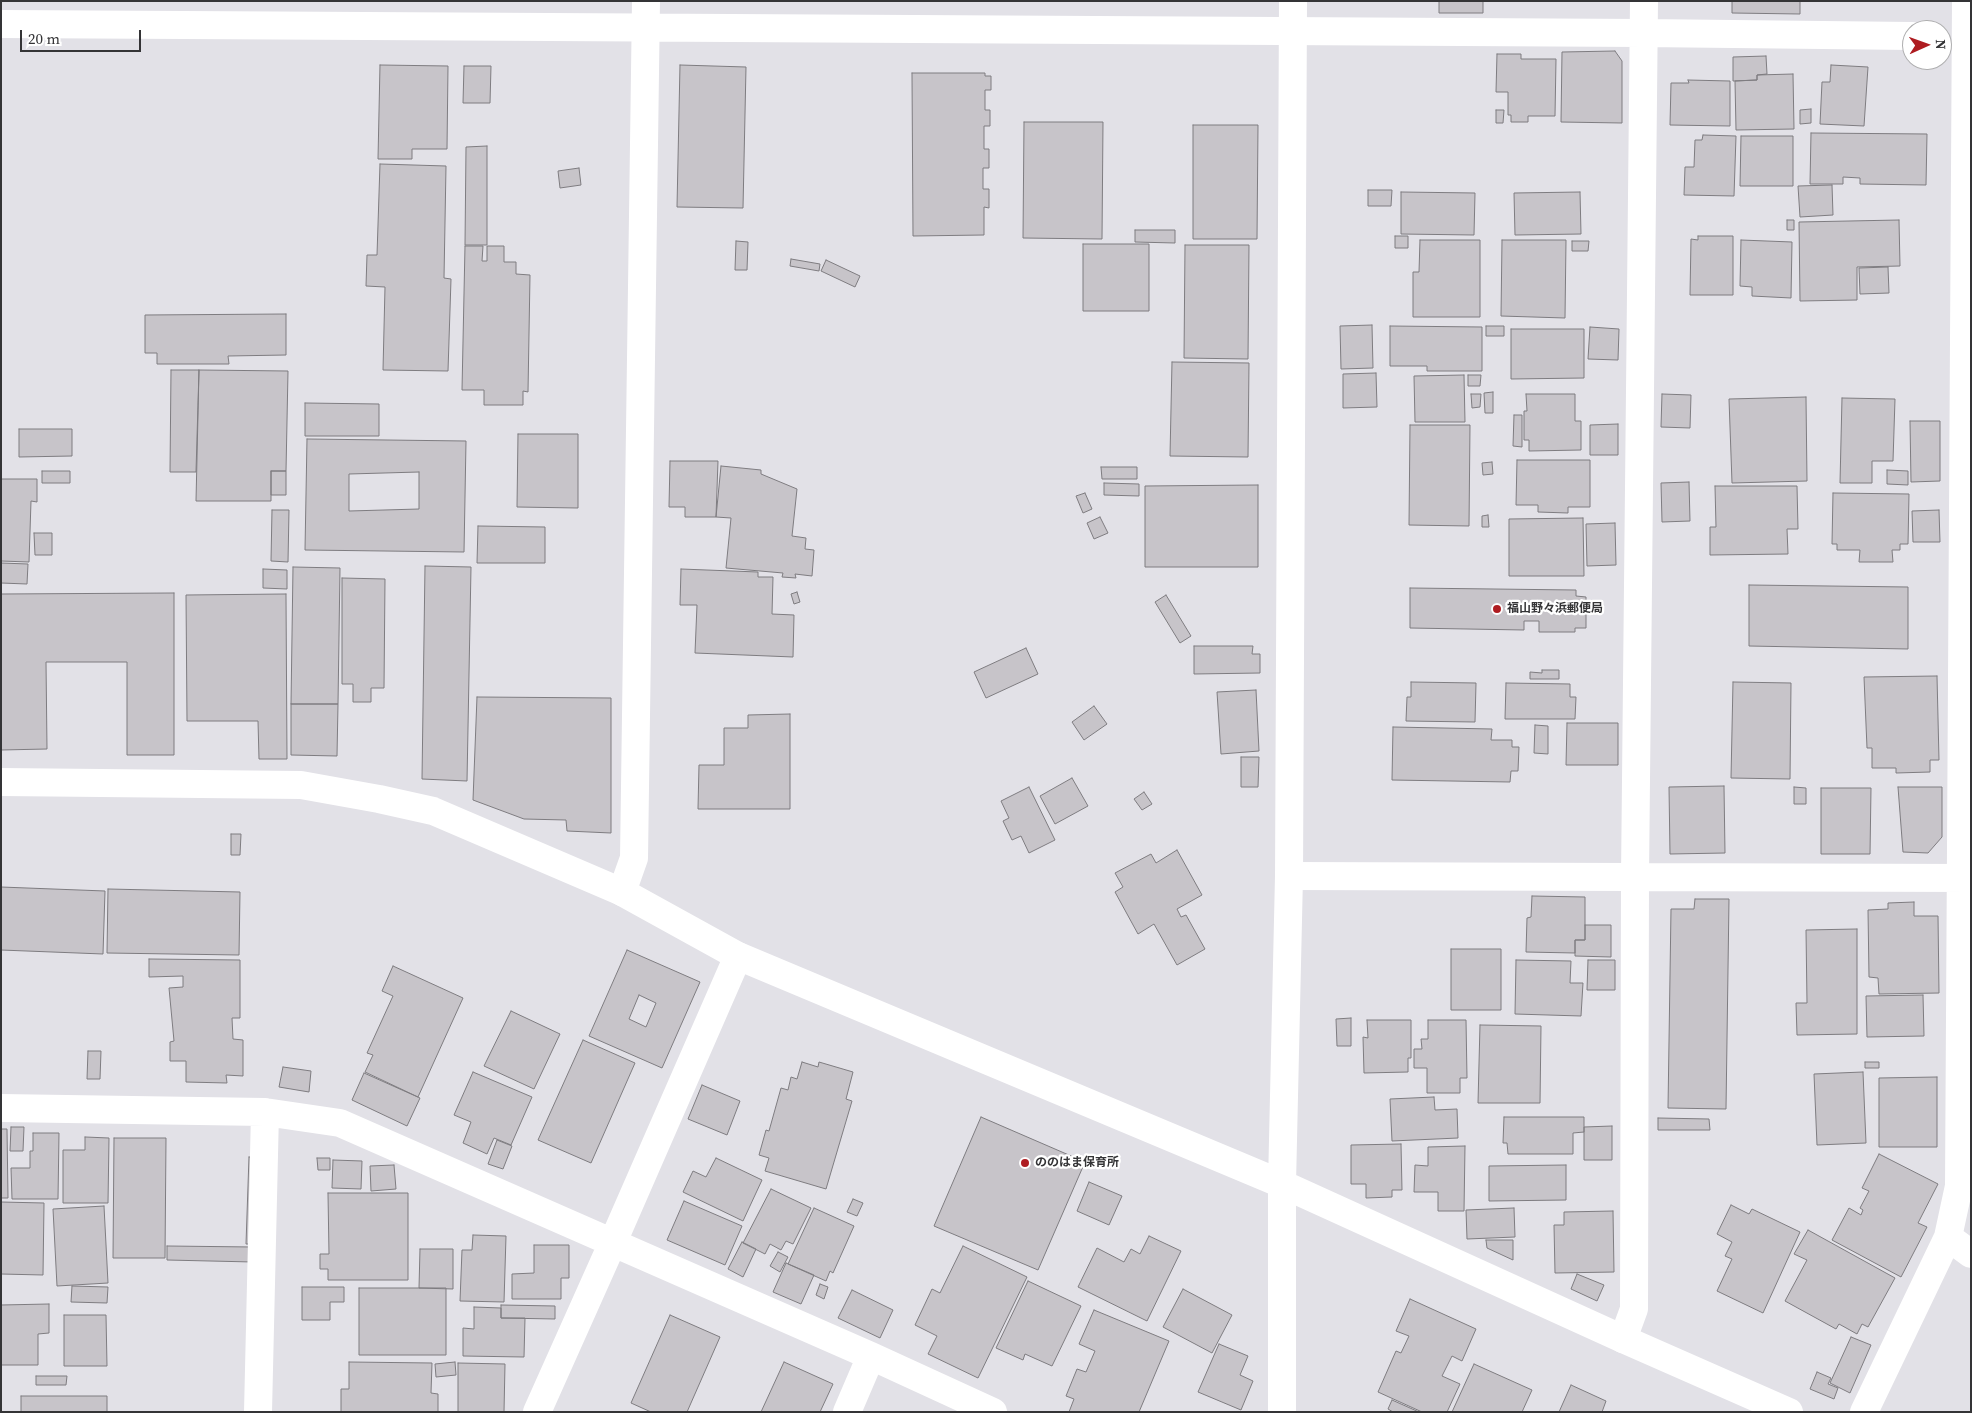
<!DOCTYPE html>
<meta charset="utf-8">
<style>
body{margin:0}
#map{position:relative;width:1972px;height:1413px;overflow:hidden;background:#e2e1e7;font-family:"Source Serif 4",serif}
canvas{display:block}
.frame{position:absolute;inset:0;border:2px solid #343436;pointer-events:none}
.north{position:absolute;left:1902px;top:20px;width:50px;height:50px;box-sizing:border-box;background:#fff;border:1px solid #aeaeaf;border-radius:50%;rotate:88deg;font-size:14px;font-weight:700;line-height:20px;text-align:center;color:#343436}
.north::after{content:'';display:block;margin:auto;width:18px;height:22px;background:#ae1c21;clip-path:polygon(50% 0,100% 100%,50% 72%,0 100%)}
.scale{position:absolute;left:20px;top:30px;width:121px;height:22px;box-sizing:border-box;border:2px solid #343436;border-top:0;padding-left:6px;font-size:15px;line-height:18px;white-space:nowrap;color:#343436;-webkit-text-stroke:4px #fff;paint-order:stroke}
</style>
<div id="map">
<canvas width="1972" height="1413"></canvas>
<div class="frame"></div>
<div class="north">N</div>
<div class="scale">20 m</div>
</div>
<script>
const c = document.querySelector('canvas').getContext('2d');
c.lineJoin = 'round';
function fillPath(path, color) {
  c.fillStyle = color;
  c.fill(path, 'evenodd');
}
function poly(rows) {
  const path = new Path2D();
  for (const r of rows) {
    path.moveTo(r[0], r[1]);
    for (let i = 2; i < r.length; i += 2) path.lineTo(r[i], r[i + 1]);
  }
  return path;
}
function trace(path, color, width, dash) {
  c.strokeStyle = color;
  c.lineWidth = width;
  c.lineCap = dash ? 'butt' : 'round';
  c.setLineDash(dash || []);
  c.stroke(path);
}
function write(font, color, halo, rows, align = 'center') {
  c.font = font + ' "Source Serif 4","Noto Sans JP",serif';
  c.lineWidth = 4.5;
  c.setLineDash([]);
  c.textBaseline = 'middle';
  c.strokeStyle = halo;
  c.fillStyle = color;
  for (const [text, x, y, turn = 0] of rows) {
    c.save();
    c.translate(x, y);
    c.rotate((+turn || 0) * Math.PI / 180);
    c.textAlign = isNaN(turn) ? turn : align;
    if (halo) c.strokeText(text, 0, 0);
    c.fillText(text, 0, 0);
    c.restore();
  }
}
const building = poly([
 [1439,1,1483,1,1483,13,1439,13,1439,1],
 [1732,1,1800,1,1800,14,1732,13,1732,1],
 [1615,51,1622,61,1622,123,1561,122,1562,52,1615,51],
 [1497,54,1521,54,1521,59,1556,59,1555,116,1528,116,1528,122,1511,122,1511,115,1508,115,1508,92,1496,92,1497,54],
 [1766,56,1767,74,1757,75,1757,80,1733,81,1733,57,1766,56],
 [380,65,448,66,447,149,412,149,412,159,378,159,380,65],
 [680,65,746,67,743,208,677,207,680,65],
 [1831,65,1868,67,1864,126,1820,124,1822,82,1830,82,1831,65],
 [464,66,491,66,490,103,463,103,464,66],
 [912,73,985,73,985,76,991,76,991,90,985,90,985,110,990,110,990,126,984,126,984,149,989,149,989,168,983,168,983,189,989,189,989,208,984,207,984,235,913,236,912,73],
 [1793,74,1794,129,1736,130,1735,81,1757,80,1757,75,1793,74],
 [1688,80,1730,81,1730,126,1670,125,1671,83,1689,83,1688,80],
 [1811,109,1811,123,1800,124,1800,110,1811,109],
 [1496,110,1504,110,1503,123,1496,123,1496,110],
 [1024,122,1103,122,1102,239,1023,238,1024,122],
 [1193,125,1258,125,1257,239,1193,239,1193,125],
 [1811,133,1927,134,1926,185,1860,184,1860,178,1843,177,1843,184,1810,184,1811,133],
 [1703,135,1736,136,1734,196,1684,195,1685,167,1694,167,1695,140,1702,140,1703,135],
 [1741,136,1793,136,1793,186,1740,186,1741,136],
 [487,146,487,245,465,245,466,147,487,146],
 [380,164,446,166,444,278,451,279,448,371,383,370,385,287,366,286,367,255,377,255,380,164],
 [579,168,581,185,560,188,558,171,579,168],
 [1832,185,1833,215,1800,217,1798,186,1832,185],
 [1368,190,1392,190,1391,206,1368,206,1368,190],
 [1401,192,1475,193,1474,235,1401,234,1401,192],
 [1580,192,1581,234,1515,235,1514,193,1580,192],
 [1787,220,1794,220,1794,230,1787,230,1787,220],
 [1899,220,1900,266,1857,267,1857,300,1800,301,1799,222,1899,220],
 [1135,230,1175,230,1175,243,1135,242,1135,230],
 [1395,236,1408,236,1408,248,1395,248,1395,236],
 [1698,236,1733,236,1733,295,1690,295,1691,239,1698,240,1698,236],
 [1420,240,1480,240,1480,317,1413,317,1413,272,1419,272,1420,240],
 [1502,240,1566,240,1565,318,1501,316,1502,240],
 [1741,240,1792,242,1791,298,1752,296,1752,287,1740,286,1741,240],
 [736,241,748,242,747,270,735,270,736,241],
 [1572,241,1589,241,1588,251,1572,251,1572,241],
 [1083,244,1149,244,1149,311,1083,311,1083,244],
 [1185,245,1249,245,1248,359,1184,358,1185,245],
 [465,246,483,246,482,261,487,261,487,246,504,246,504,262,516,262,516,274,530,275,528,392,523,391,523,405,484,405,484,390,462,390,465,246],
 [791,259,820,264,819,271,790,266,791,259],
 [826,260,860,276,855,287,821,271,826,260],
 [1888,267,1889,293,1860,294,1859,268,1888,267],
 [286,314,286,355,228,356,229,364,157,364,157,353,145,353,145,315,286,314],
 [1372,325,1373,368,1341,369,1340,326,1372,325],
 [1390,326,1482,327,1482,371,1427,371,1427,366,1390,366,1390,326],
 [1486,326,1504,326,1504,336,1486,336,1486,326],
 [1590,327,1619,329,1618,360,1588,359,1590,327],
 [1511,329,1584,329,1584,378,1511,379,1511,329],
 [1172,362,1249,363,1248,457,1170,456,1172,362],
 [171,370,199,370,196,472,170,472,171,370],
 [199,370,288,371,286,471,271,471,271,501,196,501,199,370],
 [1376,373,1377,407,1343,408,1343,374,1376,373],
 [1464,375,1465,422,1415,422,1414,376,1464,375],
 [1468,375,1481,375,1480,386,1468,386,1468,375],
 [1493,392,1493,413,1485,413,1484,393,1493,392],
 [1471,394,1481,394,1480,407,1472,408,1471,394],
 [1526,394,1575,394,1575,421,1581,421,1581,450,1529,451,1529,440,1524,440,1524,411,1527,411,1526,394],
 [1662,394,1691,395,1690,428,1661,427,1662,394],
 [1806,397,1807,481,1732,483,1729,399,1806,397],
 [1842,398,1895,399,1893,461,1872,461,1872,483,1840,483,1842,398],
 [305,403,379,404,379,436,305,436,305,403],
 [1514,415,1522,415,1522,447,1513,446,1514,415],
 [1910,421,1940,421,1940,481,1911,482,1910,421],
 [1618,424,1618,455,1590,455,1590,425,1618,424],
 [1410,425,1470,425,1469,526,1409,525,1410,425],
 [19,429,72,429,72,456,19,457,19,429],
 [518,434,578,434,578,508,517,507,518,434],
 [307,439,466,441,464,552,305,550,307,439],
 [419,472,419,509,349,511,349,474,419,472],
 [1517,460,1590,460,1590,507,1568,507,1568,513,1538,512,1538,505,1516,505,1517,460],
 [670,461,718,461,716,517,685,517,685,507,669,507,670,461],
 [1492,462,1493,474,1483,475,1482,463,1492,462],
 [721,466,761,470,761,474,797,489,792,536,806,538,805,549,814,550,812,576,795,574,796,578,782,577,783,573,726,568,731,518,716,517,721,466],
 [1101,467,1137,467,1137,479,1102,479,1101,467],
 [1887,470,1908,471,1908,485,1887,484,1887,470],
 [42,471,70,471,70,483,42,483,42,471],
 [271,471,286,471,286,495,271,495,271,471],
 [1,479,37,479,37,502,31,501,29,562,1,561,1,479],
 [1689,482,1690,521,1662,522,1661,483,1689,482],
 [1104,483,1139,484,1139,496,1104,495,1104,483],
 [1258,485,1258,567,1145,567,1145,486,1258,485],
 [1715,486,1797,486,1798,529,1787,529,1788,554,1710,555,1710,527,1716,527,1715,486],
 [1085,493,1092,509,1083,513,1076,496,1085,493],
 [1833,493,1909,494,1908,544,1900,544,1900,550,1892,550,1893,562,1859,562,1860,550,1837,550,1837,544,1832,544,1833,493],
 [272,510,289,510,288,562,271,561,272,510],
 [1939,510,1940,542,1913,542,1912,511,1939,510],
 [1488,515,1489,527,1482,527,1482,516,1488,515],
 [1100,517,1108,533,1094,539,1087,523,1100,517],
 [1583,518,1584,576,1509,576,1509,519,1583,518],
 [1615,523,1616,565,1587,566,1586,524,1615,523],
 [478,526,545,527,545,563,477,563,478,526],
 [34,533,52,533,52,555,35,555,34,533],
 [1,563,28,564,27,584,1,583,1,563],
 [425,566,471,567,467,781,422,779,425,566],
 [293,567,340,568,338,704,291,704,293,567],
 [263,569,287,570,287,589,263,588,263,569],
 [681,569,758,572,758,577,773,577,772,614,794,615,793,657,695,653,697,605,680,605,681,569],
 [342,578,385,579,384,688,371,688,371,702,353,702,353,684,342,684,342,578],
 [1749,585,1908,587,1908,649,1749,646,1749,585],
 [1410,588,1576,590,1576,596,1586,597,1586,628,1575,628,1575,632,1539,632,1539,621,1524,621,1524,630,1410,628,1410,588],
 [797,592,800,602,794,604,791,594,797,592],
 [174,593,174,755,127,755,127,662,46,662,47,749,1,750,1,594,174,593],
 [286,594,287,759,259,759,258,721,187,721,186,595,286,594],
 [1166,595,1191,636,1180,643,1155,602,1166,595],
 [1194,646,1253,646,1252,654,1260,654,1260,673,1194,674,1194,646],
 [1026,648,1038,674,986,698,974,672,1026,648],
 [1542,670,1559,670,1559,679,1530,679,1530,672,1542,673,1542,670],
 [1937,676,1939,760,1930,760,1930,772,1896,773,1896,768,1872,768,1872,748,1867,748,1864,677,1937,676],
 [1411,682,1476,683,1475,722,1406,721,1407,697,1411,697,1411,682],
 [1733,682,1791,683,1790,779,1731,778,1733,682],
 [1506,683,1570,684,1570,697,1576,697,1575,719,1505,719,1506,683],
 [1256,690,1259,751,1221,754,1217,692,1256,690],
 [477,697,611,698,611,833,567,831,566,820,524,819,473,800,477,697],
 [291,704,338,704,337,756,291,755,291,704],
 [1094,706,1107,724,1084,740,1072,722,1094,706],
 [790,714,790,809,698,809,699,765,724,765,724,728,748,728,748,715,790,714],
 [1567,723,1618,723,1618,765,1566,765,1567,723],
 [1535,725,1548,726,1548,754,1534,753,1535,725],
 [1393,727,1492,729,1491,740,1512,740,1512,747,1519,747,1518,771,1511,771,1510,782,1392,780,1393,727],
 [1241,757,1259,757,1258,787,1241,787,1241,757],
 [1072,778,1088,806,1055,824,1040,796,1072,778],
 [1724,786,1725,853,1670,854,1669,787,1724,786],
 [1029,787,1055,840,1029,853,1021,836,1012,840,1003,821,1009,818,1001,801,1029,787],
 [1794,787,1806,788,1806,804,1794,804,1794,787],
 [1898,787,1942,787,1942,837,1928,853,1903,852,1898,787],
 [1821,788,1871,788,1870,854,1821,854,1821,788],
 [1144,792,1152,804,1142,810,1134,799,1144,792],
 [231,834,241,834,240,855,231,855,231,834],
 [1177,850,1202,895,1177,909,1181,917,1186,915,1205,949,1177,965,1154,924,1138,934,1115,892,1123,887,1115,873,1151,854,1156,863,1177,850],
 [1,887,105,891,103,954,1,950,1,887],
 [108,889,240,892,239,955,107,953,108,889],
 [1532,896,1585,897,1585,940,1575,940,1575,953,1526,952,1527,918,1531,917,1532,896],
 [1695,899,1729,899,1726,1109,1668,1108,1671,909,1694,909,1695,899],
 [1914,902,1914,916,1938,916,1939,993,1879,994,1878,978,1869,977,1868,910,1888,909,1888,903,1914,902],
 [1585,925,1611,925,1611,957,1575,956,1575,940,1585,940,1585,925],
 [1857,929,1857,1034,1797,1035,1796,1003,1807,1003,1806,930,1857,929],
 [1451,949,1501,949,1501,1010,1451,1010,1451,949],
 [627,950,700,982,662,1068,589,1036,627,950],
 [639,995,656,1003,646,1027,629,1019,639,995],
 [149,959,240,960,240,1018,232,1018,233,1039,243,1040,243,1076,226,1075,227,1083,186,1082,186,1061,170,1061,170,1042,174,1041,169,988,183,987,183,976,149,977,149,959],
 [1516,960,1571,961,1570,983,1583,983,1581,1016,1515,1014,1516,960],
 [1588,960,1615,960,1615,990,1587,990,1588,960],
 [393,966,463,998,418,1097,365,1072,373,1055,367,1053,393,996,382,991,393,966],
 [1923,995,1924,1036,1867,1037,1866,996,1923,995],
 [511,1011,560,1034,534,1089,484,1066,511,1011],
 [1351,1018,1351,1046,1337,1046,1336,1019,1351,1018],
 [1367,1020,1411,1020,1411,1058,1408,1058,1408,1072,1364,1073,1363,1037,1368,1038,1367,1020],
 [1428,1020,1466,1020,1467,1078,1460,1078,1460,1093,1427,1093,1427,1068,1414,1068,1414,1049,1422,1049,1421,1039,1428,1039,1428,1020],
 [1480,1025,1541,1026,1540,1103,1478,1103,1480,1025],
 [583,1040,635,1063,591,1163,538,1140,583,1040],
 [88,1051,101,1051,100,1079,87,1079,88,1051],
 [802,1062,818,1067,819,1062,853,1072,846,1099,852,1101,826,1189,765,1171,769,1158,759,1155,766,1130,769,1131,781,1088,788,1090,791,1077,797,1079,802,1062],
 [1865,1062,1879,1062,1879,1068,1865,1068,1865,1062],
 [283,1067,311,1071,309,1092,279,1087,283,1067],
 [473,1072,532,1097,511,1145,494,1138,487,1154,463,1143,471,1122,454,1115,473,1072],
 [1863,1072,1866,1143,1817,1145,1814,1074,1863,1072],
 [364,1073,420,1098,407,1126,352,1100,364,1073],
 [1937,1077,1937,1147,1879,1147,1879,1078,1937,1077],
 [702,1085,740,1101,727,1135,688,1119,702,1085],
 [1434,1097,1435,1110,1457,1109,1458,1138,1392,1141,1390,1099,1434,1097],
 [981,1117,1085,1162,1038,1270,934,1226,981,1117],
 [1504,1117,1584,1117,1584,1132,1573,1133,1573,1154,1508,1154,1507,1143,1503,1143,1504,1117],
 [1658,1118,1709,1119,1710,1130,1658,1130,1658,1118],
 [1612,1126,1612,1160,1584,1160,1584,1127,1612,1126],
 [11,1127,24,1127,23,1151,10,1151,11,1127],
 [1,1129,7,1129,8,1198,1,1198,1,1129],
 [33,1133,59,1133,58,1199,12,1199,11,1168,30,1168,30,1151,33,1151,33,1133],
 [85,1137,109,1138,108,1203,63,1203,63,1150,85,1150,85,1137],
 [114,1138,166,1138,165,1258,113,1258,114,1138],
 [497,1140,512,1146,503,1169,488,1164,497,1140],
 [1401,1144,1402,1190,1392,1190,1392,1197,1366,1198,1366,1184,1351,1184,1351,1145,1401,1144],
 [1465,1146,1464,1211,1438,1211,1438,1192,1414,1192,1415,1165,1428,1166,1428,1147,1465,1146],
 [1879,1154,1938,1184,1918,1223,1927,1227,1901,1277,1832,1240,1849,1208,1861,1215,1863,1210,1860,1208,1869,1191,1862,1188,1879,1154],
 [249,1157,261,1158,259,1244,246,1244,249,1157],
 [317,1158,330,1158,330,1170,318,1170,317,1158],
 [716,1158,762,1180,743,1221,683,1192,693,1171,706,1177,716,1158],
 [333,1160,362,1161,361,1189,332,1188,333,1160],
 [394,1165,396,1189,371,1191,370,1166,394,1165],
 [1566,1165,1566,1200,1489,1201,1489,1166,1566,1165],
 [1089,1182,1122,1196,1109,1225,1077,1211,1089,1182],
 [771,1189,811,1208,793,1244,786,1241,781,1250,770,1244,765,1254,743,1243,771,1189],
 [328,1193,408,1193,408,1280,328,1280,328,1269,320,1269,320,1254,329,1254,328,1193],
 [853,1199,863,1203,857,1216,847,1212,853,1199],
 [684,1201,742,1226,725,1265,667,1240,684,1201],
 [1,1202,44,1203,43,1275,1,1274,1,1202],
 [1731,1205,1749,1214,1752,1209,1800,1232,1763,1313,1717,1291,1732,1259,1725,1256,1732,1242,1717,1234,1731,1205],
 [104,1206,108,1283,57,1286,53,1209,104,1206],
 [814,1208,854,1226,833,1273,830,1271,826,1281,788,1264,814,1208],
 [1514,1208,1515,1237,1467,1239,1466,1210,1514,1208],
 [1613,1211,1614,1272,1555,1273,1554,1225,1564,1225,1564,1212,1613,1211],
 [1808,1230,1895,1278,1868,1327,1862,1324,1857,1334,1839,1324,1836,1329,1785,1301,1807,1260,1794,1254,1808,1230],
 [473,1235,506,1236,504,1302,460,1301,462,1250,472,1250,473,1235],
 [1149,1236,1181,1251,1147,1321,1078,1287,1097,1248,1124,1262,1131,1249,1140,1254,1149,1236],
 [1486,1240,1513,1240,1513,1260,1487,1248,1486,1240],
 [742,1242,756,1249,743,1277,728,1269,742,1242],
 [534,1245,569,1245,569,1278,561,1278,561,1299,512,1299,512,1274,534,1273,534,1245],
 [167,1246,253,1247,253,1262,167,1260,167,1246],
 [963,1246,1027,1277,978,1378,928,1354,937,1336,915,1325,932,1289,940,1293,963,1246],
 [420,1249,453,1249,453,1289,419,1288,420,1249],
 [778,1252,788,1257,780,1272,770,1266,778,1252],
 [786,1263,814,1275,801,1304,773,1292,786,1263],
 [1577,1274,1604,1285,1597,1301,1571,1289,1577,1274],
 [1028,1281,1081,1306,1052,1366,1025,1354,1023,1360,996,1348,1028,1281],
 [820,1284,828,1287,824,1299,816,1295,820,1284],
 [72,1286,108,1287,107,1303,71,1302,72,1286],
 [302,1287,344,1287,344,1302,330,1302,330,1320,302,1320,302,1287],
 [359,1288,446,1288,446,1355,359,1355,359,1288],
 [1183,1289,1232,1315,1212,1353,1163,1327,1183,1289],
 [852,1290,893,1310,880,1338,838,1318,852,1290],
 [1410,1299,1476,1329,1462,1361,1452,1356,1442,1376,1460,1384,1447,1412,1422,1412,1378,1392,1396,1351,1401,1353,1409,1336,1396,1331,1410,1299],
 [49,1304,49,1333,38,1334,38,1365,1,1365,1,1305,49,1304],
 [501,1305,555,1306,555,1319,501,1318,501,1305],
 [474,1307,501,1308,501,1318,525,1318,524,1357,463,1356,463,1328,474,1329,474,1307],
 [1094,1310,1169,1341,1139,1412,1069,1412,1074,1399,1066,1396,1077,1369,1086,1372,1095,1351,1079,1344,1094,1310],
 [64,1315,106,1315,107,1366,64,1366,64,1315],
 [670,1315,720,1337,687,1412,651,1412,631,1403,670,1315],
 [1851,1337,1871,1345,1850,1393,1830,1383,1851,1337],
 [1219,1344,1248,1356,1240,1375,1253,1381,1241,1410,1198,1392,1219,1344],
 [349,1362,432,1363,431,1393,438,1394,438,1412,341,1412,341,1389,349,1389,349,1362],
 [455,1362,456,1375,436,1377,435,1364,455,1362],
 [784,1362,833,1384,820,1412,761,1412,784,1362],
 [458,1363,505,1364,504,1412,458,1412,458,1363],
 [1474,1364,1532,1390,1522,1412,1452,1412,1474,1364],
 [1817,1372,1831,1378,1828,1384,1838,1388,1834,1399,1810,1389,1817,1372],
 [36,1376,67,1376,66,1385,36,1385,36,1376],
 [1571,1385,1606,1401,1602,1412,1559,1412,1571,1385],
 [21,1396,107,1396,107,1412,21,1412,21,1396],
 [1392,1400,1419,1412,1393,1412,1388,1409,1392,1400]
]);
fillPath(building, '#c7c4c9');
trace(building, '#7e7c80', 1);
trace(poly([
 [1,24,1644,33,1912,36],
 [1289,876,1971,878],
 [622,892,634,858,646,1],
 [1,1108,265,1112,340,1123,871,1356,993,1412],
 [1282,1184,1282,1412],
 [1948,1237,1971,1254],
 [1623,1339,1634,1309,1635,877,1644,1],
 [258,1412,265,1112],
 [537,1412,613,1242,738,956],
 [847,1412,871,1356],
 [1864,1412,1948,1237,1959,1186,1966,1]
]), '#fff', 28);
trace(poly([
 [1,782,301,785,379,799,433,811,622,892,738,956,1282,1184,1623,1339,1789,1412],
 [1282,1184,1289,876,1293,1]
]), '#fff', 28);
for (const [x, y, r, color] of [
 [1497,609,5,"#ae1c21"],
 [1025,1163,5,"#ae1c21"]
]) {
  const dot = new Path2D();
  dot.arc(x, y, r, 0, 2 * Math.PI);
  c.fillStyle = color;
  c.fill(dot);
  trace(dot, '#fff', 2);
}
write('bold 12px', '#343436', '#fff', [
 ["福山野々浜郵便局",1507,609],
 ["ののはま保育所",1035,1163]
], 'left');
</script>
